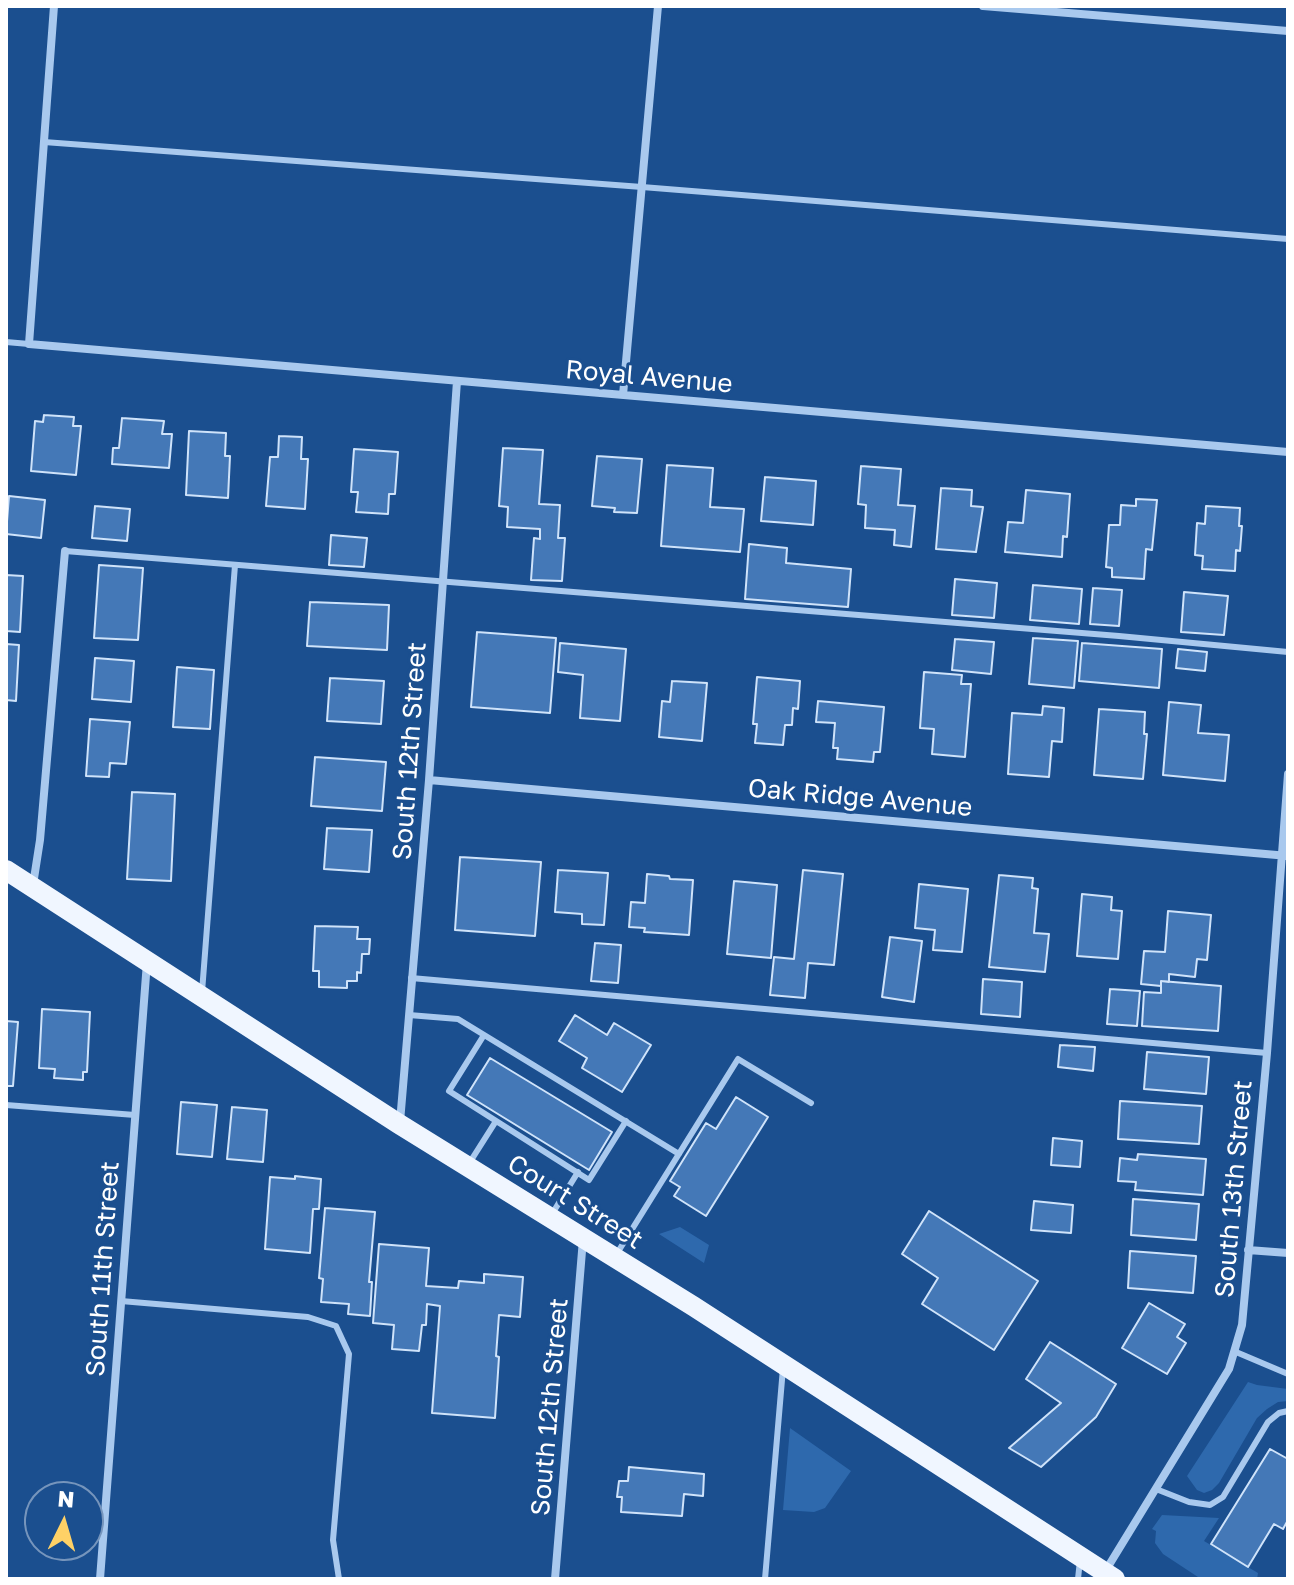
<!DOCTYPE html>
<style>
body{margin:0}
#map{position:relative;width:1294px;height:1585px;overflow:hidden;background:#1b4f8f;font-family:"Golos Text",sans-serif}
canvas{display:block}
.frame{position:absolute;inset:0;border:8px solid #fff;pointer-events:none}
.north{position:absolute;left:24px;top:1481px;width:80px;height:80px;box-sizing:border-box;background:#1b4f8f;border:2px solid #7695bc;border-radius:50%;rotate:5deg;font-size:22px;font-weight:700;line-height:32px;text-align:center;color:#fff}
.north::after{content:'';display:block;margin:auto;width:28px;height:36px;background:#ffd166;clip-path:polygon(50% 0,100% 100%,50% 72%,0 100%)}
</style>
<div id="map">
<canvas width="1294" height="1585"></canvas>
<div class="frame"></div>
<div class="north">N</div>
</div>
<script>
const c = document.querySelector('canvas').getContext('2d');
c.lineJoin = 'round';
function fillPath(path, color) {
  c.fillStyle = color;
  c.fill(path, 'evenodd');
}
function poly(rows) {
  const path = new Path2D();
  for (const r of rows) {
    path.moveTo(r[0], r[1]);
    for (let i = 2; i < r.length; i += 2) path.lineTo(r[i], r[i + 1]);
  }
  return path;
}
function trace(path, color, width, dash) {
  c.strokeStyle = color;
  c.lineWidth = width;
  c.lineCap = dash ? 'butt' : 'round';
  c.setLineDash(dash || []);
  c.stroke(path);
}
function write(font, color, halo, rows, align = 'center') {
  c.font = font + ' "Golos Text",sans-serif';
  c.lineWidth = 6;
  c.setLineDash([]);
  c.textBaseline = 'middle';
  c.strokeStyle = halo;
  c.fillStyle = color;
  for (const [text, x, y, turn = 0] of rows) {
    c.save();
    c.translate(x, y);
    c.rotate((+turn || 0) * Math.PI / 180);
    c.textAlign = isNaN(turn) ? turn : align;
    if (halo) c.strokeText(text, 0, 0);
    c.fillText(text, 0, 0);
    c.restore();
  }
}
fillPath(poly([
 [680,1227,709,1245,704,1263,659,1234],
 [1248,1382,1257,1385,1288,1389,1288,1401,1278,1402,1267,1409,1257,1418,1219,1483,1212,1490,1204,1493,1197,1490,1187,1476],
 [790,1428,851,1471,825,1508,814,1512,783,1510],
 [1162,1515,1219,1518,1204,1541,1258,1573,1257,1579,1201,1579,1163,1554,1155,1543,1156,1531,1152,1529]
]), '#2e69ad');
const building = poly([
 [44,415,74,417,73,426,81,426,76,475,31,471,35,421,43,422,44,415],
 [122,418,164,421,162,434,172,434,169,468,112,464,113,448,119,448,122,418],
 [189,431,226,433,225,456,230,456,228,498,186,495,189,431],
 [279,436,302,437,301,459,308,459,305,509,266,506,270,457,278,457,279,436],
 [503,448,543,450,539,504,560,505,558,538,565,538,562,581,531,580,534,538,540,539,540,529,507,527,508,507,499,506,503,448],
 [354,449,398,452,395,494,389,494,388,514,356,512,358,492,351,492,354,449],
 [597,456,642,459,637,513,614,512,615,508,592,506,597,456],
 [667,465,713,468,710,507,744,509,740,552,661,546,667,465],
 [861,466,901,469,898,505,915,506,911,547,894,545,895,530,865,528,866,505,858,504,861,466],
 [765,477,816,481,813,525,761,521,765,477],
 [941,488,972,490,971,506,983,507,976,552,936,549,941,488],
 [1026,490,1070,494,1067,537,1063,536,1062,557,1005,552,1008,522,1023,523,1026,490],
 [9,496,45,500,41,538,6,534,9,496],
 [1136,499,1157,500,1152,550,1146,549,1144,579,1112,577,1112,568,1106,567,1109,525,1120,525,1121,505,1136,506,1136,499],
 [95,506,130,509,127,541,92,538,95,506],
 [1206,506,1240,508,1239,526,1242,526,1240,551,1236,550,1235,571,1202,569,1203,556,1195,555,1197,523,1205,524,1206,506],
 [331,535,367,538,364,567,329,565,331,535],
 [749,544,787,548,786,563,851,569,848,607,745,599,749,544],
 [99,565,143,568,138,640,94,638,99,565],
 [6,575,23,576,20,632,6,631,6,575],
 [955,579,997,583,994,618,952,615,955,579],
 [1033,585,1082,589,1079,624,1030,620,1033,585],
 [1093,588,1122,590,1119,626,1090,624,1093,588],
 [1184,592,1228,596,1224,635,1181,632,1184,592],
 [310,602,389,605,387,650,307,646,310,602],
 [477,632,556,638,550,713,471,707,477,632],
 [1033,638,1078,641,1074,688,1029,684,1033,638],
 [955,639,994,642,991,674,952,670,955,639],
 [560,643,626,649,620,721,580,718,583,675,558,672,560,643],
 [1082,643,1162,649,1159,688,1079,681,1082,643],
 [6,644,19,645,16,701,6,700,6,644],
 [1178,649,1207,652,1205,671,1176,668,1178,649],
 [95,658,134,661,131,702,92,699,95,658],
 [177,667,214,670,210,729,173,727,177,667],
 [924,672,962,675,961,684,971,684,965,757,932,754,934,729,920,728,924,672],
 [757,677,800,681,798,709,793,708,792,725,785,725,783,745,755,743,757,724,753,724,757,677],
 [330,678,384,681,381,724,327,721,330,678],
 [672,681,707,683,702,741,659,737,662,701,670,702,672,681],
 [818,701,884,707,880,752,874,752,873,762,837,759,838,748,833,748,835,723,816,722,818,701],
 [1169,702,1201,705,1198,733,1229,735,1225,781,1163,775,1169,702],
 [1043,706,1064,708,1062,742,1052,741,1049,777,1008,774,1012,713,1042,715,1043,706],
 [1099,709,1145,712,1144,734,1147,734,1143,779,1094,775,1099,709],
 [90,719,130,722,126,764,110,763,109,777,86,776,90,719],
 [315,757,386,762,382,811,311,806,315,757],
 [132,792,175,794,171,881,127,879,132,792],
 [327,828,372,830,369,872,324,869,327,828],
 [460,857,541,862,535,936,455,930,460,857],
 [558,870,608,873,604,925,582,924,582,914,555,912,558,870],
 [803,870,843,874,834,965,808,963,805,998,770,995,774,957,794,959,803,870],
 [647,874,669,876,670,879,693,880,689,935,644,932,645,928,629,927,631,902,645,903,647,874],
 [999,875,1033,878,1032,888,1038,889,1034,933,1049,934,1045,972,989,967,999,875],
 [734,881,777,885,771,958,727,954,734,881],
 [919,884,968,889,962,952,933,950,935,930,915,928,919,884],
 [1082,894,1112,897,1111,910,1122,911,1118,959,1077,956,1082,894],
 [1168,911,1211,915,1207,960,1197,959,1195,977,1169,974,1169,982,1161,981,1161,986,1141,984,1144,951,1165,952,1168,911],
 [315,926,358,927,357,939,370,939,369,954,362,954,361,973,357,972,357,981,347,981,347,988,319,987,319,971,313,971,315,926],
 [890,937,922,941,914,1002,882,997,890,937],
 [595,943,621,945,618,983,591,981,595,943],
 [983,979,1022,982,1020,1017,981,1014,983,979],
 [1161,981,1221,986,1218,1031,1142,1026,1144,992,1161,993,1161,981],
 [1110,989,1140,991,1137,1026,1107,1024,1110,989],
 [42,1009,90,1012,87,1072,83,1072,83,1080,54,1078,55,1069,39,1068,42,1009],
 [575,1015,607,1035,614,1023,651,1045,622,1092,582,1068,587,1058,559,1041,575,1015],
 [6,1021,18,1022,13,1086,6,1086,6,1021],
 [1060,1045,1095,1047,1093,1071,1058,1067,1060,1045],
 [1147,1052,1209,1057,1206,1094,1144,1089,1147,1052],
 [490,1058,612,1132,589,1170,467,1095,490,1058],
 [736,1097,768,1117,706,1216,674,1196,680,1187,670,1181,706,1123,716,1129,736,1097],
 [1120,1101,1202,1106,1199,1144,1118,1139,1120,1101],
 [181,1102,217,1105,212,1157,177,1154,181,1102],
 [232,1107,267,1110,263,1162,227,1159,232,1107],
 [1053,1138,1082,1141,1080,1167,1051,1165,1053,1138],
 [1138,1154,1206,1159,1203,1195,1135,1190,1136,1182,1118,1181,1120,1158,1137,1160,1138,1154],
 [295,1176,321,1179,319,1209,313,1209,310,1253,265,1249,270,1177,295,1179,295,1176],
 [1133,1199,1199,1204,1196,1240,1131,1235,1133,1199],
 [1034,1201,1073,1205,1071,1233,1031,1230,1034,1201],
 [325,1208,375,1212,369,1282,372,1282,370,1316,348,1314,349,1304,321,1302,323,1279,319,1278,325,1208],
 [929,1211,1038,1281,994,1350,922,1304,938,1278,902,1254,929,1211],
 [379,1244,429,1248,426,1286,458,1288,459,1281,484,1283,484,1274,523,1277,520,1317,499,1315,496,1356,499,1357,495,1418,432,1413,440,1306,427,1304,426,1325,422,1325,419,1351,392,1349,394,1325,373,1323,379,1244],
 [1130,1251,1196,1256,1193,1293,1128,1288,1130,1251],
 [1149,1303,1185,1324,1177,1337,1186,1343,1167,1374,1122,1348,1149,1303],
 [1050,1342,1116,1384,1096,1417,1041,1467,1009,1448,1061,1403,1026,1379,1050,1342],
 [1270,1449,1288,1459,1288,1520,1283,1529,1274,1524,1248,1567,1211,1544,1270,1449],
 [629,1467,704,1474,703,1496,684,1494,682,1516,621,1512,622,1497,617,1497,619,1481,628,1481,629,1467]
]);
fillPath(building, '#4478b7');
trace(building, '#cfe3fa', 2);
trace(poly([
 [44,142,642,187,1288,239],
 [6,342,29,344],
 [65,551,1119,636,1288,652],
 [411,978,1267,1053],
 [202,992,235,565],
 [409,1015,458,1019,679,1154],
 [484,1035,449,1091,589,1180,626,1121],
 [6,1105,135,1115],
 [470,1162,496,1121],
 [552,1214,578,1172],
 [616,1255,738,1059,811,1103],
 [121,1301,308,1317,336,1326,349,1354,333,1540,339,1579],
 [1236,1352,1288,1374],
 [1156,1489,1189,1502,1210,1505,1223,1497,1268,1422,1279,1413,1288,1411],
 [765,1579,783,1368],
 [1078,1579,1080,1560]
]), '#a9c9ee', 6);
trace(poly([
 [54,6,29,344,1288,452],
 [983,6,1288,31],
 [623,395,658,6],
 [429,780,1288,856],
 [33,885,40,840,65,551],
 [400,1122,429,780,457,381],
 [1248,1250,1288,1253],
 [1106,1570,1229,1369,1242,1325,1267,1053,1288,774],
 [100,1579,147,962],
 [555,1579,583,1239]
]), '#a9c9ee', 8);
trace(poly([
 [6,870,399,1124,693,1306,1115,1579]
]), '#f0f6ff', 20);
write('26px', '#fff', '#1b4f8f', [
 ["Royal Avenue",649,377,5],
 ["South 12th Street",410,751,-86],
 ["Oak Ridge Avenue",860,798,5],
 ["South 13th Street",1234,1189,-85],
 ["Court Street",575,1202,32],
 ["South 11th Street",103,1269,-86],
 ["South 12th Street",550,1407,-85]
]);
</script>
